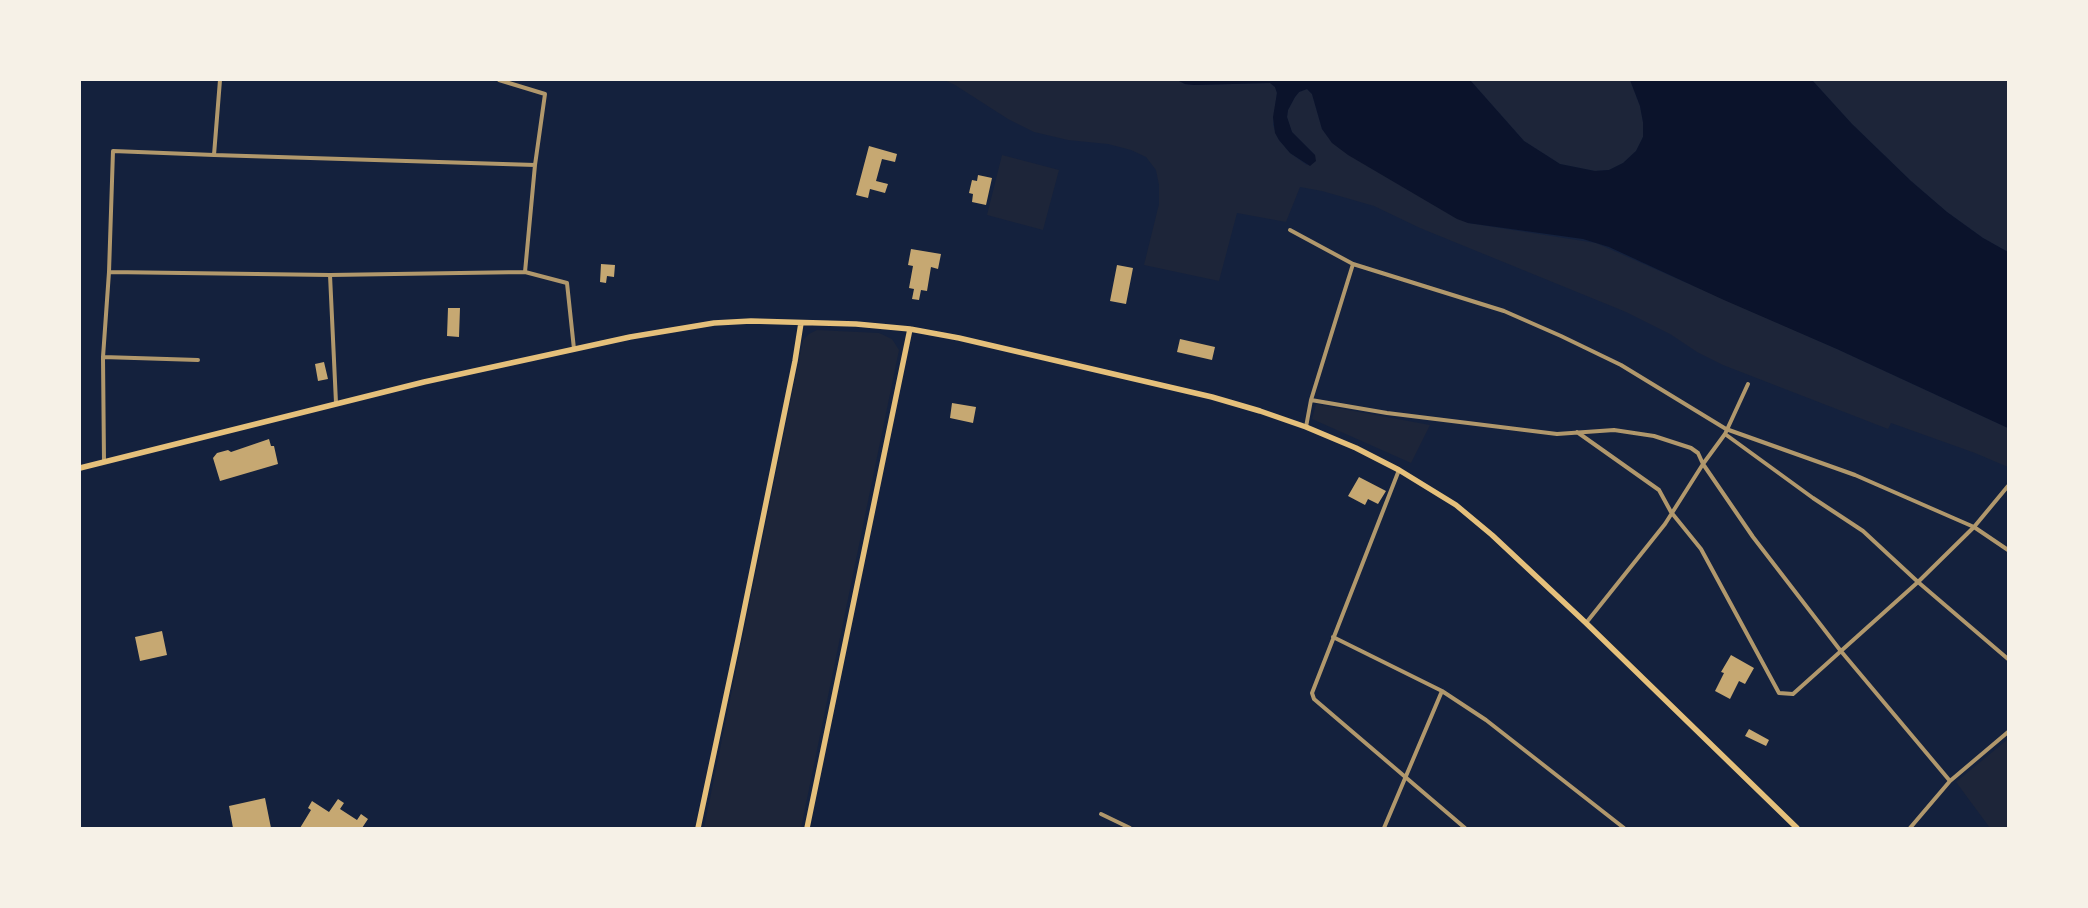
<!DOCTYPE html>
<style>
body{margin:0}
#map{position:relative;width:2088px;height:908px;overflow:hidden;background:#14213d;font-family:"Nunito Sans",sans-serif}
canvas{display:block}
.frame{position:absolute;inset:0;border:81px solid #f6f1e7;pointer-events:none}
</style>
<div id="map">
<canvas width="2088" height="908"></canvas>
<div class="frame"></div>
</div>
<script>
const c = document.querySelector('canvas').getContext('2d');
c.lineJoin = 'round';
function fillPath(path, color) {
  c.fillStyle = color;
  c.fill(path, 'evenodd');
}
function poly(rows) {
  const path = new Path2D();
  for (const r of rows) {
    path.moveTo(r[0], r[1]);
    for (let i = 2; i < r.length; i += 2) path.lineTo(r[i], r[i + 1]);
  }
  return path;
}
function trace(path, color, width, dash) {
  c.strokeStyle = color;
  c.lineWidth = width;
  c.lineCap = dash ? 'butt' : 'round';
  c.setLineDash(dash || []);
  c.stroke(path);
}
fillPath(poly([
 [944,80,1177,80,1185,84,1194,85,1270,83,1275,87,1277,93,1273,125,1279,140,1290,153,1307,165,1315,155,1292,132,1287,117,1288,110,1295,97,1299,92,1307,89,1312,94,1322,129,1339,148,1468,223,1596,243,1837,349,2008,428,2008,467,1975,453,1891,423,1888,429,1723,365,1697,352,1670,334,1626,312,1420,228,1374,206,1322,191,1300,187,1286,222,1237,213,1219,281,1144,265,1159,204,1159,185,1156,170,1146,157,1131,150,1108,144,1068,140,1034,132,1008,119,955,85],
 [1470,80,1630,80,1640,106,1643,122,1643,137,1636,151,1623,163,1609,170,1595,171,1560,164,1524,141],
 [1812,80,2008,80,2008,252,1983,238,1947,212,1911,181,1852,124],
 [1002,155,1059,170,1043,230,987,215],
 [817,330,879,333,892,339,899,350,801,828,704,828,803,340,809,334],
 [1316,404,1430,425,1411,463,1312,419],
 [2008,739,2008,828,1990,828,1956,782]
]), '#1d2539');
fillPath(poly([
 [1177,80,1470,80,1524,141,1560,164,1595,171,1609,170,1623,163,1636,151,1643,137,1643,122,1640,106,1630,80,1812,80,1852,124,1911,181,1947,212,1983,238,2008,252,2008,428,1837,349,1724,300,1609,247,1583,239,1468,223,1457,219,1348,155,1332,143,1322,129,1312,94,1307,89,1299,92,1295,97,1288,110,1287,117,1292,132,1315,155,1316,161,1310,166,1290,153,1279,140,1275,133,1273,117,1277,93,1275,87,1270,83,1194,85,1185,84]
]), '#0b132b');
fillPath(poly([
 [869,146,897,154,895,162,882,159,876,181,888,184,885,193,870,189,868,198,856,195],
 [978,175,992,178,986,205,972,202,973,194,969,193,972,180,977,181],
 [911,249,941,254,938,269,931,267,927,291,921,290,919,300,912,299,914,289,909,288,913,266,908,265],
 [601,264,615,265,614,277,607,276,606,283,600,282],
 [1117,265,1133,268,1126,304,1110,301],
 [448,308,460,308,459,337,447,336],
 [1180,339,1215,347,1212,360,1177,352],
 [324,362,328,379,318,381,315,364],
 [952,403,976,407,973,423,950,418],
 [269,439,271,446,274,446,278,464,220,481,213,458,217,453,228,450,231,452],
 [1359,477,1386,491,1378,504,1368,499,1365,505,1348,496],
 [162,631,167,655,140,661,135,637],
 [1731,655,1754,668,1745,684,1739,681,1730,699,1715,691,1724,673,1721,672],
 [1749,729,1769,740,1766,746,1745,736],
 [265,798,271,828,233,828,229,806],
 [338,799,344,803,340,809,357,820,361,814,368,819,362,828,300,828,311,810,308,808,312,801,329,812]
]), '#c6a872');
trace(poly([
 [499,80,545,94,535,165],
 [214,155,220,80],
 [1290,230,1353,264,1504,311,1561,336,1621,365,1726,429,1855,475,1974,527,2008,550],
 [109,272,113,151,214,155,535,165,525,272],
 [330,275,336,403],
 [103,357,198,360],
 [1311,400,1387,413,1557,434,1614,430,1654,436,1691,448,1698,453,1703,464,1753,537,1840,650,1950,781],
 [1306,427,1311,400,1353,264],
 [1577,432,1659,490,1671,512,1701,549,1779,693,1793,694,1918,582,1974,527,2008,486],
 [1725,434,1813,498,1863,531,1918,582,2008,659],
 [104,462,103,357,109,272,330,275,525,272,567,283,574,349],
 [1399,470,1312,693,1314,699,1465,828],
 [1586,623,1665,524,1703,464,1725,434,1748,384],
 [1333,637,1442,691,1486,720,1624,828],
 [1101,814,1130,828],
 [1384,828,1442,691],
 [1910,828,1950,781,2008,732]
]), '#b1986c', 4);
trace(poly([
 [80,468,424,382,630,337,714,323,751,321,856,324,910,329,959,338,1212,397,1260,411,1306,427,1356,448,1399,470,1456,505,1492,535,1586,623,1797,828],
 [698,828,738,640,795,361,801,323],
 [807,828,910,329]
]), '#e5c07b', 5.5);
</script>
